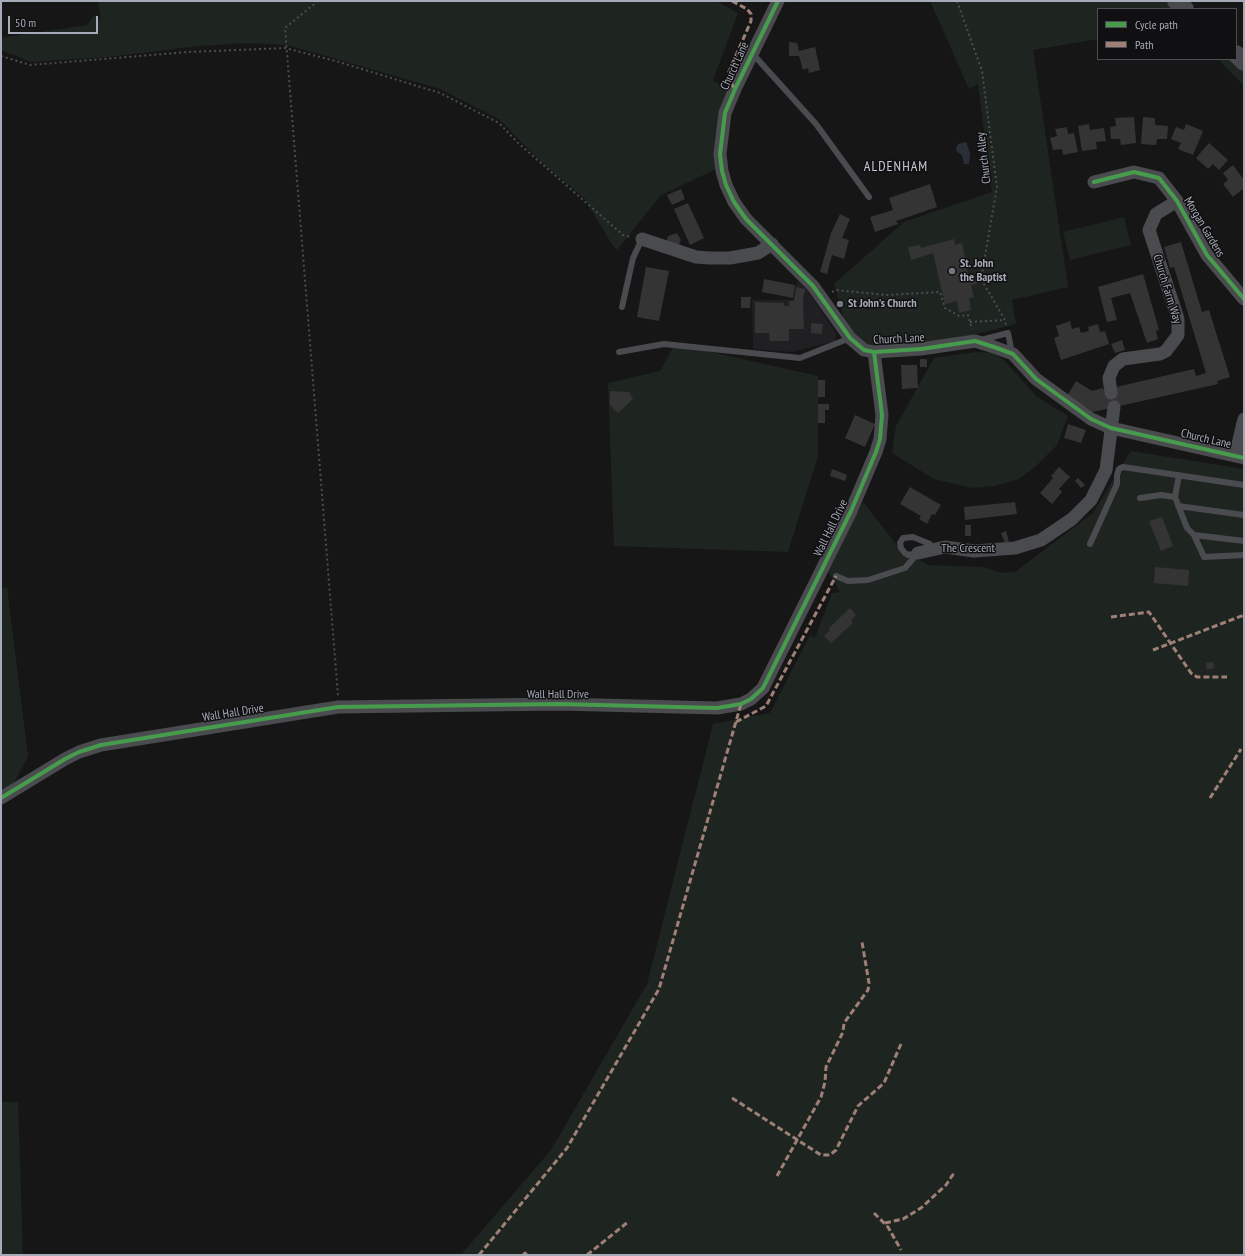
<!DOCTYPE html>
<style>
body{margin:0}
#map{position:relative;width:1245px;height:1256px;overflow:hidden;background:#161616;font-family:"PT Sans Narrow",sans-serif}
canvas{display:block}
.frame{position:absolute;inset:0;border:2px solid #a7abb7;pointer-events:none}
.legend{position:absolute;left:1097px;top:8px;width:140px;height:52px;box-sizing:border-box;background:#101012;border:1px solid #4c4e54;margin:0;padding:5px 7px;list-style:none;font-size:12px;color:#a7abb7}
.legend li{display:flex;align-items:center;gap:8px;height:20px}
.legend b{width:20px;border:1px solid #4c4e54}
.scale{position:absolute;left:8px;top:16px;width:90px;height:18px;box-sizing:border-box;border:2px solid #a7abb7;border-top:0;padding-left:5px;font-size:12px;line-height:14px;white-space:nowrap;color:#a7abb7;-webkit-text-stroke:3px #101012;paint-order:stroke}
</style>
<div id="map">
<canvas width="1245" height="1256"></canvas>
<div class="frame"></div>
<ul class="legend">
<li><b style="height:5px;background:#469c4c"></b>Cycle path</li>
<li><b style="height:5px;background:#9e8076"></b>Path</li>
</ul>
<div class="scale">50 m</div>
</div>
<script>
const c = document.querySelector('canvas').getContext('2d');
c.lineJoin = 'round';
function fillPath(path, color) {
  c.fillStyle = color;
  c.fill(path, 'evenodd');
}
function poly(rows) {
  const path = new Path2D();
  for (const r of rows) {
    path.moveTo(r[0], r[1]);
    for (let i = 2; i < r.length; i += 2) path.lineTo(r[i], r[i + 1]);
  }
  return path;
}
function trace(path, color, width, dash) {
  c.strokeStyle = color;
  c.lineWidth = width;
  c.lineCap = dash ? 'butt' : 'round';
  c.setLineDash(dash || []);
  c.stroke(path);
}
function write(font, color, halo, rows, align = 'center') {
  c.font = font + ' "PT Sans Narrow",sans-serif';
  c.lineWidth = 3;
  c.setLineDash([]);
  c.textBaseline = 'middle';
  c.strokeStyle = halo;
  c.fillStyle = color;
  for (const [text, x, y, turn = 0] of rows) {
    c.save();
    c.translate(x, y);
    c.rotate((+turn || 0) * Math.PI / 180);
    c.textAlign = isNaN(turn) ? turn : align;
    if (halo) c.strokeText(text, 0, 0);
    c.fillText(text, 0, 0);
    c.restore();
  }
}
fillPath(poly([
 [797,281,805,286,836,333,835,341,792,352,753,349,752,300,793,300]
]), '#202022');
fillPath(poly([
 [98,1,716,1,738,13,713,80,729,91,718,168,660,196,617,250,610,241,585,199,539,160,499,119,440,89,288,45,248,43,199,46,108,57,31,62,1,50,1,38,87,25,94,15,101,20],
 [930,1,1167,1,1177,9,1098,9,1098,39,1033,50,1068,287,1012,300,1016,324,972,335,887,350,860,342,845,323,834,284,904,222,992,192,978,84,969,89],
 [1218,59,1231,59,1244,72,1244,86],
 [1124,217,1131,245,1070,260,1063,232],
 [675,344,818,376,818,456,788,552,614,546,608,383,660,371],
 [976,352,994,353,1004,360,1036,396,1068,416,1057,445,1035,467,1019,479,994,486,972,488,934,479,892,453,896,426,934,358],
 [1131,451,1244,469,1244,1255,461,1255,551,1150,647,984,713,724,770,713,810,635,815,638,832,593,840,592,826,568,863,502,900,549,928,565,984,567,1001,573,1015,572,1093,513],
 [7,587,28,756,13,785,1,790,1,588],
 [1,1102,18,1102,23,1255,1,1255]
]), '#1e2520');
fillPath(poly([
 [966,142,970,153,969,164,964,164,962,155,957,152,956,148,958,144]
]), '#2a2f37');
fillPath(poly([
 [789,42,797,43,799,51,815,47,820,70,809,73,808,68,803,70,799,56,789,56],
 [1134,117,1136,143,1121,145,1120,139,1111,139,1110,127,1116,126,1115,118],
 [1143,117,1155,118,1155,125,1168,126,1167,139,1157,139,1156,145,1141,144],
 [1089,124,1090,130,1104,128,1106,141,1096,142,1097,149,1082,151,1078,126],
 [1186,124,1203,131,1193,155,1178,149,1181,143,1171,139,1176,127,1184,130],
 [1067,127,1068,134,1074,133,1078,152,1063,155,1062,149,1053,150,1050,138,1057,136,1055,129],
 [1209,143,1228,160,1219,170,1213,164,1208,169,1196,158],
 [1233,165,1244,180,1244,188,1233,197,1223,184,1228,180,1223,173],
 [930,184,937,207,896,221,898,224,875,232,870,217,893,210,889,198],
 [681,189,685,199,672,205,667,195],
 [688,203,704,238,690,245,674,209],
 [840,214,850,219,842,238,849,240,844,259,832,255,827,274,820,272,831,233],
 [677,233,681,240,679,245,667,241,668,236],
 [954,239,955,245,962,243,969,279,976,277,977,284,971,285,974,297,969,298,971,310,959,313,957,301,945,304,933,253,911,260,908,247,920,245,921,248],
 [1181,242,1202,312,1209,310,1230,377,1217,381,1218,384,1093,412,1067,396,1076,381,1092,391,1103,388,1105,394,1117,392,1116,387,1194,369,1196,376,1206,373,1174,267,1170,268,1164,247],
 [646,267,669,271,659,321,637,317],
 [1143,274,1159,330,1156,331,1158,339,1147,343,1130,293,1111,298,1117,320,1107,322,1098,287],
 [764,279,795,285,793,298,762,292],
 [796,287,805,289,803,300,804,329,789,329,789,341,770,341,769,333,755,333,755,302,784,303,784,306,789,306,789,301,794,301],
 [741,297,751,297,750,308,741,308],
 [1070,321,1072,329,1079,327,1081,333,1089,331,1088,327,1098,324,1100,332,1105,331,1109,344,1061,360,1054,338,1059,336,1056,326],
 [811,323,823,324,822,334,811,333],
 [1122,340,1125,350,1115,353,1111,344],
 [920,359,927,359,927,367,920,367],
 [901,365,917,365,918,388,902,389],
 [818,380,825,380,825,397,818,397],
 [610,391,629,392,633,399,618,413,610,405],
 [818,404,829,404,829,410,825,410,825,423,818,423],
 [855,415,875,424,865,447,845,438],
 [1068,424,1086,430,1081,443,1064,438],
 [1059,467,1070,477,1059,489,1062,492,1052,504,1040,493,1053,478,1051,476],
 [832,469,847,475,845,481,830,476],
 [1078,478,1085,485,1081,488,1075,481],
 [910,487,941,505,935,515,932,514,927,524,919,519,921,516,900,504],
 [1015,502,1017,514,965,520,964,507],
 [1162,517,1173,546,1161,551,1149,521],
 [965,525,971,525,971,536,965,536],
 [1006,531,1009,541,1005,543,1001,533],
 [1155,567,1189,570,1188,586,1154,583],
 [850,608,856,615,851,620,853,623,831,643,824,636,830,630,829,628],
 [1213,662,1214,668,1207,670,1206,663]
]), '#343435');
trace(poly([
 [318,1,285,28,338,696],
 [957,1,982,71,997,187,981,279,1005,320,1006,326],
 [1,56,30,65,188,52,285,48,339,62,440,93,499,123,517,142,623,235,631,237],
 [832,292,837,290,887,295,940,292,945,308,959,316,968,315,972,329],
 [970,322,1005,320]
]), '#4c4d51', 2, [2, 3]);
trace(poly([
 [752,53,816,124,869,197],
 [622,307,633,258,642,239],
 [981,340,1008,333,1012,353],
 [619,352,664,344,800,358,850,338],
 [1175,497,1187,528,1194,535,1244,541],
 [1140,498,1161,495,1175,497,1179,475],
 [1178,506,1244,515],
 [1194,535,1204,557,1244,555],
 [1090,544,1117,484,1117,475,1119,469,1123,467,1244,485],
 [918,553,908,555,905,553,901,548,900,543,903,538,913,537,930,544,933,549],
 [836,576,848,581,868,580,905,568,918,553]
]), '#4a4b4f', 6);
trace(poly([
 [778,1,735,89,725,113,720,154,722,171,726,185,734,202,746,219,813,286,850,338,864,350,874,352,921,349,975,341,994,347,1013,354,1036,379,1091,419,1111,428,1244,458],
 [1094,182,1134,172,1159,178,1177,201,1207,255,1244,299],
 [642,239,696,257,709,258,730,258,758,253,772,244],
 [1111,393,1109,378,1114,366,1123,359,1160,354,1166,351,1178,335,1178,319,1149,230,1156,214,1177,201],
 [1235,456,1244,419],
 [918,553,945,547,974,551,1015,548,1041,540,1072,519,1091,500,1106,470,1114,407],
 [1,798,65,759,79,752,101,745,338,707,559,704,717,708,741,704,751,699,763,688,851,511,876,452,880,439,882,415,874,352]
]), '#4a4b4f', 13);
trace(poly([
 [1176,1,1185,9],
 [1236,54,1244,62]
]), '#49494d', 18);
trace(poly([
 [732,1,747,9,751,14,751,21,728,74,729,80,735,89],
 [1111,617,1149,612,1191,673,1197,677,1227,677],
 [1153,650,1244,615],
 [736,722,766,706,836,576],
 [1210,798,1241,749],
 [732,1098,821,1155,830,1155,836,1150,858,1106,884,1083,901,1044],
 [777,1176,821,1097,825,1082,826,1067,843,1032,844,1023,868,990,869,983,862,942],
 [874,1213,888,1227,901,1250],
 [885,1223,903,1219,921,1208,946,1185,954,1173],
 [479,1255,567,1148,659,989,741,704],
 [523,1255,525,1253,527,1255],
 [587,1255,628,1222]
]), '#9e8076', 3, [6, 3]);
trace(poly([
 [778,1,735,89,725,113,720,154,722,171,726,185,734,202,746,219,813,286,850,338,864,350,874,352,921,349,975,341,994,347,1013,354,1036,379,1091,419,1111,428,1244,458],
 [1094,182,1134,172,1159,178,1177,201,1207,255,1244,299],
 [1,798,65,759,79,752,101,745,338,707,559,704,717,708,741,704,751,699,763,688,851,511,876,452,880,439,882,415,874,352]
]), '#469c4c', 4);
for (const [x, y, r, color] of [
 [952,271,4,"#74777f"],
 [840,304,4,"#74777f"]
]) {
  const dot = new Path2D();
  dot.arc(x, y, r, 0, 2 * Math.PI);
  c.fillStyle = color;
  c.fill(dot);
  trace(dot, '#101012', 1.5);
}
write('12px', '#a7abb7', '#101012', [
 ["Church Lane",735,66,-65],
 ["Church Alley",984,158,-97],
 ["Morgan Gardens",1204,227,59],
 ["Church Farm Way",1167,289,73],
 ["Church Lane",899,339,-3],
 ["Church Lane",1206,439,13],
 ["Wall Hall Drive",831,528,-64],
 ["The Crescent",968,549],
 ["Wall Hall Drive",558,695],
 ["Wall Hall Drive",233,713,-9]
]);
write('bold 12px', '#a7abb7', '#101012', [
 ["St. John",960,264],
 ["the Baptist",960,278],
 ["St John's Church",848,304]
], 'left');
c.letterSpacing = '1px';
write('14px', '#c8cad3', '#101012', [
 ["ALDENHAM",896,167]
]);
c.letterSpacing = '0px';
</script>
